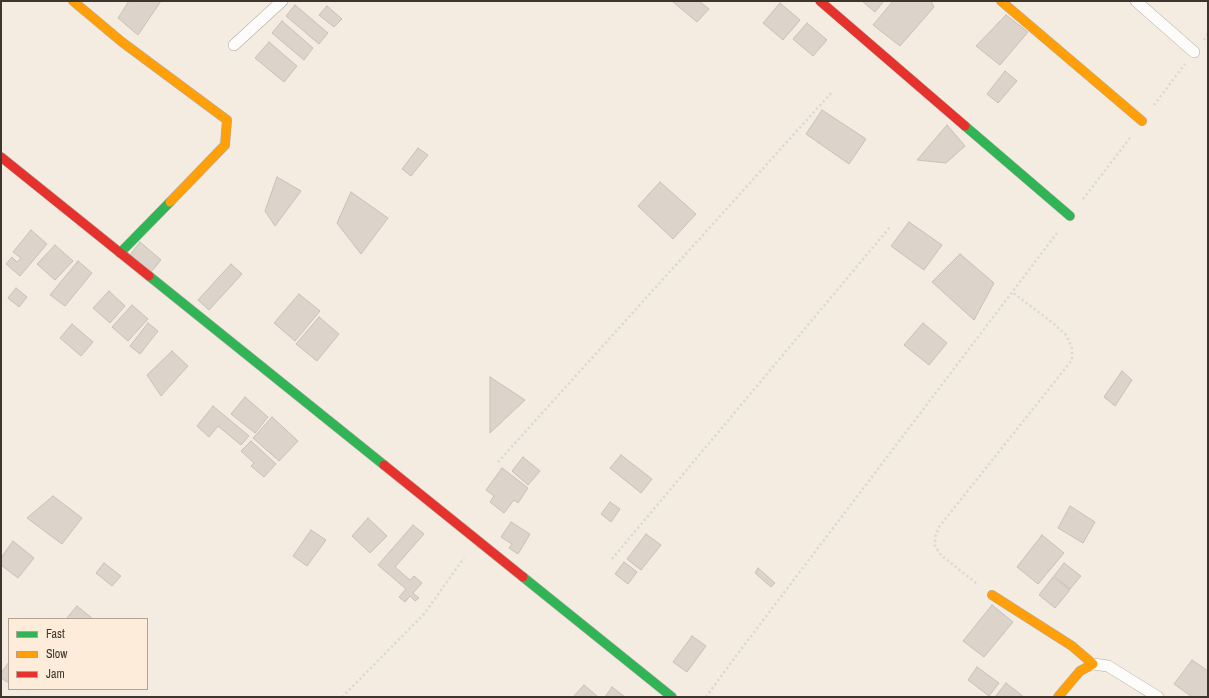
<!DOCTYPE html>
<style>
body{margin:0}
#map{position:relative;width:1209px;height:698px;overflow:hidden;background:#f4ebe1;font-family:"Archivo Narrow",sans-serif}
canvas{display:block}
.frame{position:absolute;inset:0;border:2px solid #3e362c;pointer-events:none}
.legend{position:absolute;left:8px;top:618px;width:140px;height:72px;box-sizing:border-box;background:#fcecd9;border:1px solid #b0a394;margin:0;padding:5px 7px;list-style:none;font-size:12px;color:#3e362c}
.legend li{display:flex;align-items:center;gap:8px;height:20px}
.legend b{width:20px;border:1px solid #b0a394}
</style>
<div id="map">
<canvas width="1209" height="698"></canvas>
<div class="frame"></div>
<ul class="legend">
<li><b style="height:5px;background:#30b455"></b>Fast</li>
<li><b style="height:5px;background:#ff9f0a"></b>Slow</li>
<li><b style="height:5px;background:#e5322d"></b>Jam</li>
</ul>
</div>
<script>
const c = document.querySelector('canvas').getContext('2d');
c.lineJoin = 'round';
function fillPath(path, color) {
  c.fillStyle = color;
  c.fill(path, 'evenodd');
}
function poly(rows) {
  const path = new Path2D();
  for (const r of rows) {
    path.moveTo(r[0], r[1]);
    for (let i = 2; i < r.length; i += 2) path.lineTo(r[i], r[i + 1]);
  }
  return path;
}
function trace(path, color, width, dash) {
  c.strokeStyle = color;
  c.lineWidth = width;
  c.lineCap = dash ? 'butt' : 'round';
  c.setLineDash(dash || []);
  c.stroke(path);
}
const building = poly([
 [129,1,161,1,138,35,118,18,129,1],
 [672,1,699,1,709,9,697,22,672,1],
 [862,1,884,1,875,12,862,1],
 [893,1,931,1,934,7,900,46,873,25,893,1],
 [780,3,800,20,783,40,763,23,780,3],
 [295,5,328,33,319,44,286,16,295,5],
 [327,6,342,19,334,27,319,15,327,6],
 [1006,15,1028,32,1000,65,976,46,1006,15],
 [282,21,313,48,304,60,272,33,282,21],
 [807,23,827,40,813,56,793,39,807,23],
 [269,42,297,66,284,82,255,58,269,42],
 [1005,71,1017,81,998,103,987,94,1005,71],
 [822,110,866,139,849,164,806,134,822,110],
 [947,125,965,146,946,163,917,160,947,125],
 [418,148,428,155,411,176,402,169,418,148],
 [277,177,301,191,275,226,265,211,277,177],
 [660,182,696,214,673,239,638,206,660,182],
 [351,192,388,218,361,254,337,223,351,192],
 [909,222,942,245,924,270,891,246,909,222],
 [31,230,47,244,20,276,6,264,12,257,17,262,21,258,13,252,31,230],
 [140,242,161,260,151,272,130,255,140,242],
 [55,245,73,261,55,280,37,264,55,245],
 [960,254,994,283,974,320,932,282,960,254],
 [78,261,92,273,65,306,50,295,78,261],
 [231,264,242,274,209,310,198,300,231,264],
 [16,288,27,297,19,307,8,298,16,288],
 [109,291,125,306,110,323,93,308,109,291],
 [299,294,320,311,295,341,274,323,299,294],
 [132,305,148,319,128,341,112,327,132,305],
 [319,317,339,334,317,361,296,344,319,317],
 [148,323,158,331,140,354,130,346,148,323],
 [923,323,947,343,929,365,904,345,923,323],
 [72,324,93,342,81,356,60,338,72,324],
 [172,351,188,366,161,396,147,375,172,351],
 [1122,371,1132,380,1115,406,1104,397,1122,371],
 [490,377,525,400,490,433,490,377],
 [245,397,268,417,255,433,231,414,245,397],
 [213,406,249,436,241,445,218,426,209,437,197,426,213,406],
 [272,417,298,441,279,461,253,438,272,417],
 [251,441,276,464,264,477,251,466,254,463,241,451,251,441],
 [621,455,652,479,641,493,610,468,621,455],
 [523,457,540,471,528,485,512,471,523,457],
 [502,468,528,488,518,503,514,500,504,513,490,502,494,496,486,490,502,468],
 [53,496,82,518,62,544,27,518,53,496],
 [610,502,620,509,611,522,601,514,610,502],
 [1070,506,1095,522,1083,543,1058,528,1070,506],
 [368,518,387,536,370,553,352,536,368,518],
 [511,522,530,534,518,554,509,548,512,544,501,537,511,522],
 [413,525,424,534,395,567,410,580,414,576,422,583,413,593,419,598,415,601,410,596,405,602,399,597,406,589,378,565,413,525],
 [311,530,326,540,307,566,293,556,311,530],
 [646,534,661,545,641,570,627,559,646,534],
 [1042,535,1064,553,1038,584,1017,567,1042,535],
 [13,541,34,558,18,578,1,565,1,558,13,541],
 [624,562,637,572,628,584,615,574,624,562],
 [104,563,121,576,112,586,96,573,104,563],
 [1064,563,1081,576,1070,589,1054,576,1064,563],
 [758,568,775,583,771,587,755,573,758,568],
 [1053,577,1070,590,1055,608,1039,595,1053,577],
 [992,605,1013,622,984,657,963,641,992,605],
 [77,606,93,619,66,619,77,606],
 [692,636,706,646,687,672,673,662,692,636],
 [1192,660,1208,671,1208,697,1192,697,1174,684,1192,660],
 [9,662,9,683,1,678,1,673,9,662],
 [977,667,999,683,989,696,968,680,977,667],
 [1006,683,1024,697,995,697,1006,683],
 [584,685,597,696,596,697,573,697,584,685],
 [612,687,625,697,605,697,612,687]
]);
fillPath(building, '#dcd4cb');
trace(building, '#c7c0b7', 1);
const lane = poly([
 [1136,1,1194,52],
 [234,45,282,1],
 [1093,664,1108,666,1158,697]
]);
const fast = poly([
 [965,126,1070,216],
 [120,253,170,202],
 [149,276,384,465],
 [523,577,672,697]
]);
const slow = poly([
 [73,1,122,42,227,120,225,145,170,202],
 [1001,1,1142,121],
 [992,595,1072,646,1093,664,1080,671,1058,697]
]);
const jam = poly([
 [820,1,965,126],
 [1,157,149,276],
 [384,465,523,577]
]);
trace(lane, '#b1aaa1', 12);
trace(fast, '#b1aaa1', 10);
trace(slow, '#b1aaa1', 10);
trace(jam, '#b1aaa1', 10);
trace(poly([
 [1204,40,1208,34],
 [1154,105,1185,64],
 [1083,199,1130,138],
 [498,462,832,92],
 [612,559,890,227],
 [976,583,941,555,935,546,935,537,939,527,1072,360,1072,348,1066,335,1053,323,1012,292],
 [22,697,32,697],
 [342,697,424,614,464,558],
 [706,697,736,656,1057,233]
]), '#dad7d4', 2.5, [2, 3]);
trace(lane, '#fdfcfa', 11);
trace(fast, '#30b455', 9);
trace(slow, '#ff9f0a', 9);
trace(jam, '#e5322d', 9);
</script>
